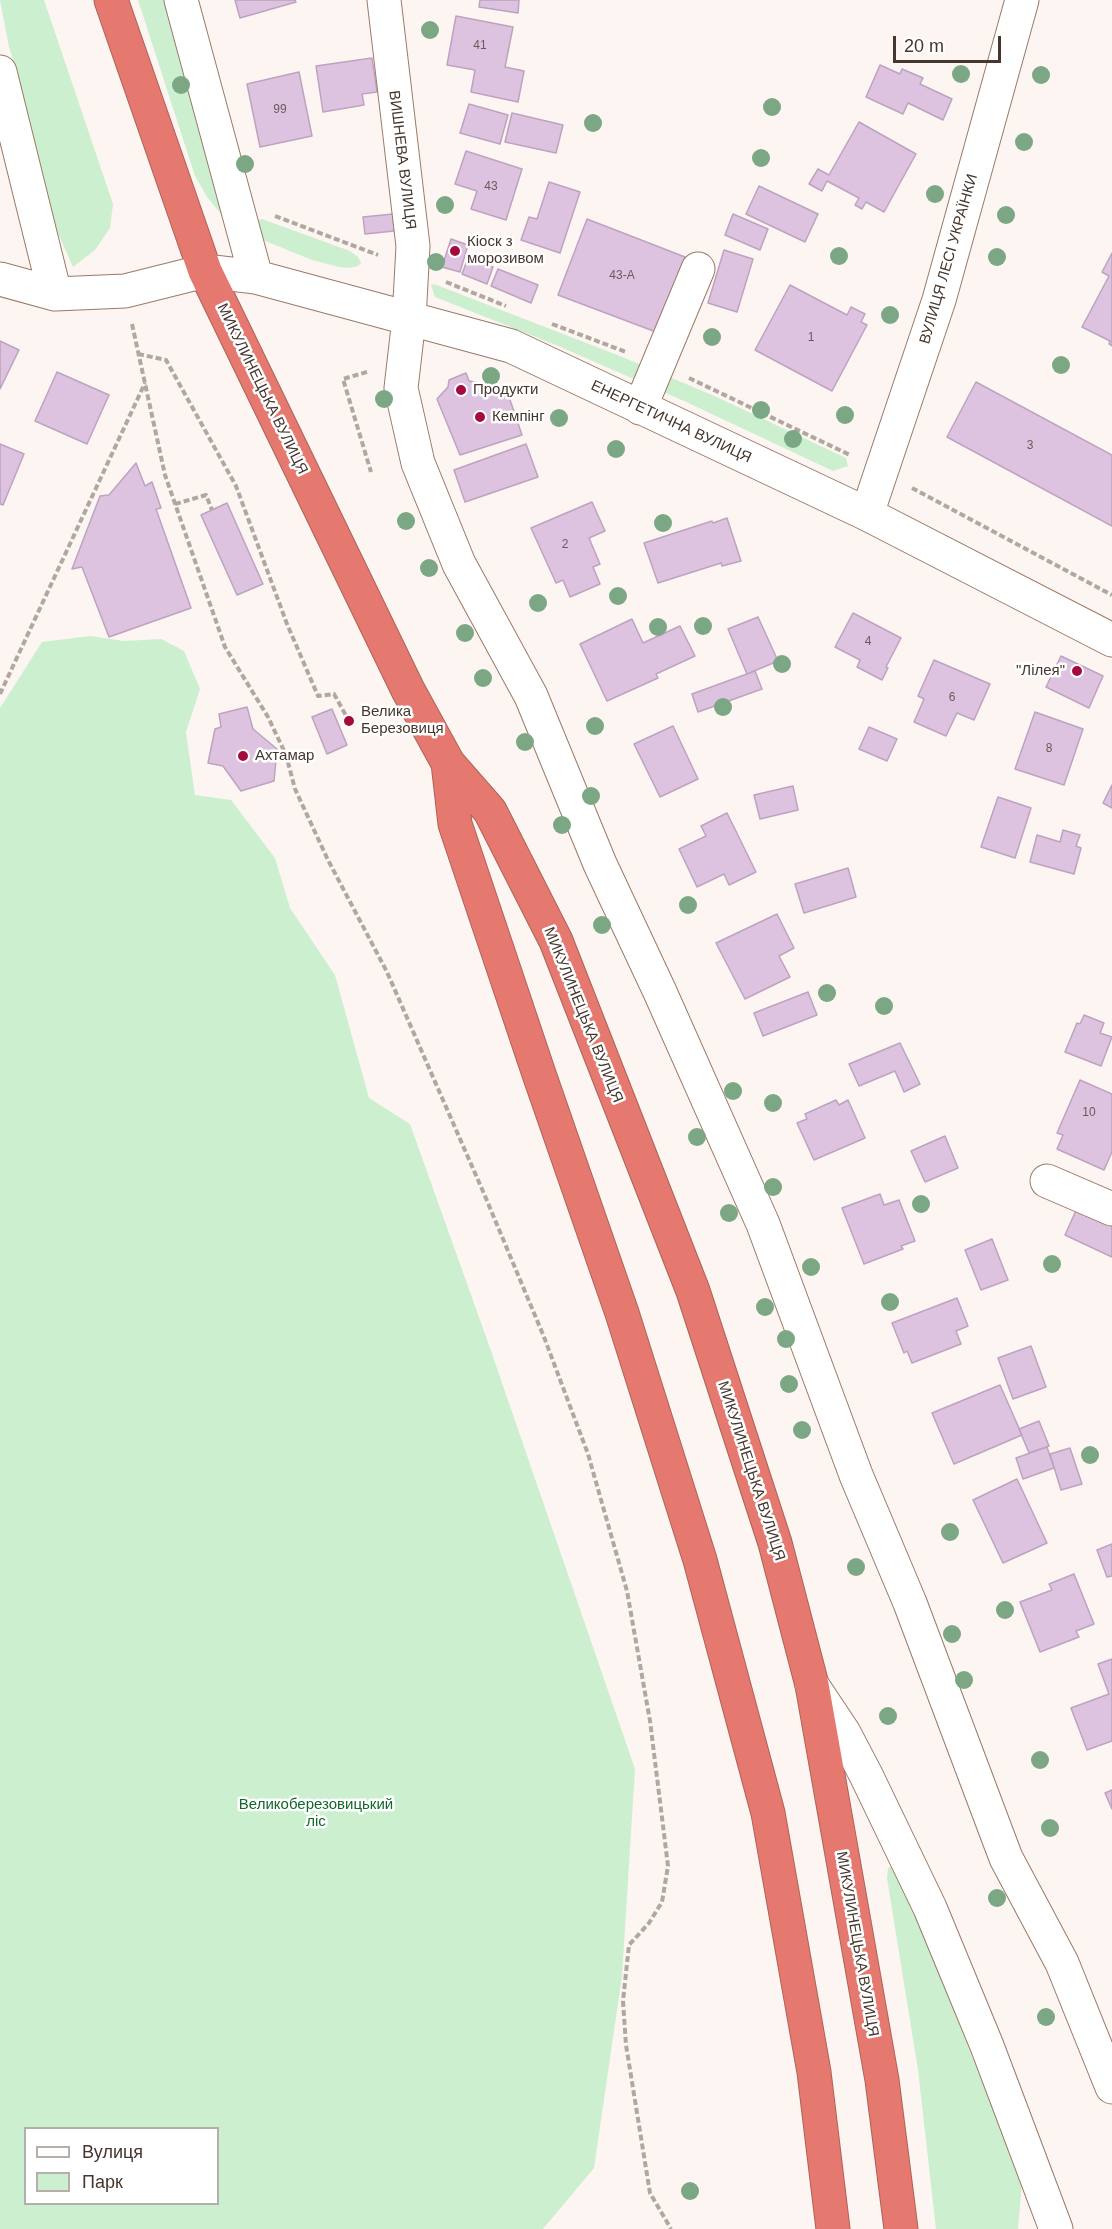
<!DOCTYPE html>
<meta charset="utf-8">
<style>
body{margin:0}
#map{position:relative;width:1112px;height:2229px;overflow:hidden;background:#fdf5f1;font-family:Arial,sans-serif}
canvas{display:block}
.legend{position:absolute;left:24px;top:2127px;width:195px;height:78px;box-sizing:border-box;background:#fff;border:2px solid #b5afab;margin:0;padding:8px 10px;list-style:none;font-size:18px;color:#45372e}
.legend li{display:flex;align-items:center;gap:12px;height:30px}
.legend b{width:30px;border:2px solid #b5afab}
.scale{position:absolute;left:893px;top:36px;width:108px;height:27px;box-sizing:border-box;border:3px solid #45372e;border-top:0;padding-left:8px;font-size:18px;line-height:21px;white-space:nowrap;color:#45372e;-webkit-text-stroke:4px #fff;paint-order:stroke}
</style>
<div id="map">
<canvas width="1112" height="2229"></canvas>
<ul class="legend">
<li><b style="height:8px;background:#fff"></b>Вулиця</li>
<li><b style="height:16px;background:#ccefd0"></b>Парк</li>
</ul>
<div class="scale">20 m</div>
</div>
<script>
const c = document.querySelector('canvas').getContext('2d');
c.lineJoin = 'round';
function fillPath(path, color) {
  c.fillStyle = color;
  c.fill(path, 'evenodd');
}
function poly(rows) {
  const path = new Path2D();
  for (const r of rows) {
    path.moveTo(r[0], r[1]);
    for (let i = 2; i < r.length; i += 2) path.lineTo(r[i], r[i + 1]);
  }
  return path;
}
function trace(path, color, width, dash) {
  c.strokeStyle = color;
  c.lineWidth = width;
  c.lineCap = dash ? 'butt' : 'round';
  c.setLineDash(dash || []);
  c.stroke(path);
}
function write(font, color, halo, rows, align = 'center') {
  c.font = font + ' Arial,sans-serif';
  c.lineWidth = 5;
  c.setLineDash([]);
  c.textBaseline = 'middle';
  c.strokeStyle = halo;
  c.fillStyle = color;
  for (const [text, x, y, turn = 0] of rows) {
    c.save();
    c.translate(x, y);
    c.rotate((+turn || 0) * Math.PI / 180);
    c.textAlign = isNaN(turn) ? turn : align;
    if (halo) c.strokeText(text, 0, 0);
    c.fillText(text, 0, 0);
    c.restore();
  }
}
fillPath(poly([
 [0,0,44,0,113,204,110,228,95,250,73,267,54,224,25,126,17,71,9,47],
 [138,0,173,0,235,225,221,214,207,197,195,176],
 [262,219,350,251,358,257,361,263,358,266,350,268,339,267,312,260,258,238,254,221],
 [434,284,620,356,719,398,846,458,848,466,833,471,684,401,556,345,435,297,431,285],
 [90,636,124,641,161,639,184,651,200,689,186,732,195,795,231,800,275,858,290,908,335,975,369,1098,410,1124,490,1348,635,1769,622,1976,594,2168,543,2229,0,2229,0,708,42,642],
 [26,2128,218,2128,218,2204,26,2204],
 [892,1866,914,1911,1022,2183,1018,2229,936,2229,918,2070,887,1878,888,1868]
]), '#ccefd0');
const building = poly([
 [235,0,295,0,296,2,240,18,235,0],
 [480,0,519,0,518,13,479,7,480,0],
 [456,16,513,27,505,67,524,71,518,102,471,92,475,70,447,65,456,16],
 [372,58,377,92,362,94,364,105,323,112,316,66,372,58],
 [880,65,900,74,902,69,923,78,920,84,952,99,943,120,908,103,903,114,866,97,880,65],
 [299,72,312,136,260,147,247,84,299,72],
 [469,104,508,115,500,144,460,133,469,104],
 [512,113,563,125,556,153,505,142,512,113],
 [859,122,916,154,884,212,866,202,862,209,855,205,859,198,827,181,822,191,809,184,818,169,829,175,859,122],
 [466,151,522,169,506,220,471,209,477,191,455,184,466,151],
 [549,182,580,192,560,253,521,240,529,217,537,219,549,182],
 [759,186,818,214,805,242,746,214,759,186],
 [393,214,394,231,365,234,363,217,393,214],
 [733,214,768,229,760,250,725,235,733,214],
 [587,219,685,257,656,332,558,295,587,219],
 [451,239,468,245,460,272,442,267,451,239],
 [724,250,753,259,737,312,708,303,724,250],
 [1112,253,1112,346,1109,344,1110,341,1082,327,1109,276,1102,272,1112,253],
 [468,258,493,267,487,284,462,274,468,258],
 [498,269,538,285,531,303,491,286,498,269],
 [790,285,847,315,851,307,865,314,861,322,867,325,832,391,755,350,790,285],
 [0,341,19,350,0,389,0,341],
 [57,372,109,395,87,444,35,421,57,372],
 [466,373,469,381,506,388,522,435,460,455,437,399,448,387,449,380,466,373],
 [976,382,1112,455,1112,526,947,437,976,382],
 [0,444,24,454,3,505,0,504,0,444],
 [526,444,538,477,465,502,454,470,526,444],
 [136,463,145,486,152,482,161,508,156,509,191,608,109,637,82,567,72,569,100,496,109,495,136,463],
 [592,502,605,531,589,538,600,564,593,567,600,584,570,597,563,580,556,583,531,528,592,502],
 [227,503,263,584,237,595,201,515,227,503],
 [727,518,741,561,722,566,721,563,658,583,644,543,712,521,713,523,727,518],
 [853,613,901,638,886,667,888,668,882,680,857,667,860,660,835,647,853,613],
 [758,617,778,661,747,674,728,629,758,617],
 [632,619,643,643,680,626,695,656,656,674,658,678,607,701,580,644,632,619],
 [1061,656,1103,676,1089,708,1046,687,1061,656],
 [934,660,990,684,974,720,957,713,946,736,914,722,924,699,918,696,934,660],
 [755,671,762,689,698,712,692,694,755,671],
 [247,707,253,729,277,749,274,781,241,791,223,766,208,763,215,729,221,727,219,714,247,707],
 [332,709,347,745,327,754,312,717,332,709],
 [1035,712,1083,729,1064,785,1015,769,1035,712],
 [673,726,698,779,660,797,634,744,673,726],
 [869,727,897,739,887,761,859,749,869,727],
 [1112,785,1112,808,1103,803,1112,785],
 [793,786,798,810,760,819,754,795,793,786],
 [998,797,1031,808,1015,858,981,847,998,797],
 [727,813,756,872,729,885,724,874,697,887,679,849,706,836,701,826,727,813],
 [1063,830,1080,835,1076,846,1081,848,1074,874,1030,862,1037,835,1060,842,1063,830],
 [848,868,856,897,804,913,795,884,848,868],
 [777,914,794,948,779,956,790,977,745,999,716,943,777,914],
 [808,992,817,1015,763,1036,754,1013,808,992],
 [1084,1015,1104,1023,1100,1033,1112,1037,1101,1066,1065,1052,1077,1023,1080,1024,1084,1015],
 [900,1043,920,1084,904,1092,895,1071,859,1086,849,1064,900,1043],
 [1080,1080,1112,1094,1112,1152,1104,1170,1057,1149,1063,1135,1057,1133,1080,1080],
 [836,1100,839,1105,848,1100,865,1138,814,1160,797,1123,807,1119,805,1114,836,1100],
 [945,1136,958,1168,925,1182,911,1151,945,1136],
 [880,1194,884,1205,899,1200,915,1241,901,1246,903,1249,864,1264,842,1208,880,1194],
 [1078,1206,1112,1222,1112,1257,1065,1235,1078,1206],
 [992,1239,1008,1280,981,1290,965,1250,992,1239],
 [957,1298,968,1326,956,1331,961,1344,912,1363,907,1351,904,1353,892,1323,957,1298],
 [1031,1346,1046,1387,1013,1399,998,1358,1031,1346],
 [1000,1385,1022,1435,954,1464,932,1413,1000,1385],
 [1039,1421,1049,1446,1029,1453,1019,1429,1039,1421],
 [1047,1447,1054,1468,1023,1479,1016,1458,1047,1447],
 [1070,1448,1082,1484,1061,1490,1050,1454,1070,1448],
 [1017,1479,1047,1543,1003,1563,973,1500,1017,1479],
 [1112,1544,1112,1576,1107,1577,1097,1550,1112,1544],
 [1074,1574,1094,1624,1076,1631,1079,1637,1040,1652,1020,1602,1052,1590,1049,1584,1074,1574],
 [1112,1659,1112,1741,1087,1750,1071,1708,1109,1694,1098,1664,1112,1659],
 [1112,1790,1112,1809,1105,1793,1112,1790]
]);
fillPath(building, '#ddc3e0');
trace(building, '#bda3c0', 1.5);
const minor = poly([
 [181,0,256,277],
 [384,0,413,246,409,319,401,388,418,463,459,564,531,696,600,864,660,992,763,1224,856,1475,910,1603,1006,1858,1062,1963,1112,2087],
 [0,72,55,294],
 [0,279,55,294,125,291,205,271,256,277,511,346,867,514,1112,640],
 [640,408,698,269],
 [867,514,939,300,1022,0],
 [1047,1181,1112,1209],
 [812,1685,844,1733,866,1775,930,1908,987,2046,1056,2229]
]);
const highway = poly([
 [111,0,205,271,408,690,448,763,490,811,556,941,693,1291,775,1543,812,1685,882,2080,901,2229],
 [448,763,455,824,539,1074,622,1313,700,1560,768,1813,814,2072,833,2229]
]);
trace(minor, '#9a7a66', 35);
trace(highway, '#ad6258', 35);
trace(poly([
 [275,216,378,255],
 [446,282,506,306],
 [132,324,165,475,225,647,268,717,286,755,295,789,328,860,387,972,485,1196,544,1337,588,1454,627,1591,650,1721,668,1866,662,1902,649,1923,629,1945,623,2001,626,2045,650,2193,671,2229],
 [552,324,626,352],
 [138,354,166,360,236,486,287,624,318,696,334,694,349,721],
 [367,372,343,379,371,472],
 [689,378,850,455],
 [912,488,1112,595],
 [175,504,206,495,212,510],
 [0,694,145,383]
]), '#b1a7a1', 4, [6, 3]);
trace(minor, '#fff', 33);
trace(highway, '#e5796f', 33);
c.fillStyle = '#7ca784';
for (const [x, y] of [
 [430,30],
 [961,74],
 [1041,75],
 [181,85],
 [772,107],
 [593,123],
 [1024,142],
 [761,158],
 [245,164],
 [935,194],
 [445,205],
 [1006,215],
 [839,256],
 [997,257],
 [436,262],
 [890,315],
 [712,337],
 [1061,365],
 [491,376],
 [384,399],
 [761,410],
 [845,415],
 [559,418],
 [793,439],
 [616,449],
 [406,521],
 [663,523],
 [429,568],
 [618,596],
 [538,603],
 [703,626],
 [658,627],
 [465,633],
 [782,664],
 [483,678],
 [723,707],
 [595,726],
 [525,742],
 [591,796],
 [562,825],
 [688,905],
 [602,925],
 [827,993],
 [884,1006],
 [733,1091],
 [773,1103],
 [697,1137],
 [773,1187],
 [921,1204],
 [729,1213],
 [1052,1264],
 [811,1267],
 [890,1302],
 [765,1307],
 [786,1339],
 [789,1384],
 [802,1430],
 [1090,1455],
 [950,1532],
 [856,1567],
 [1005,1610],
 [952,1634],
 [964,1680],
 [888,1716],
 [1040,1760],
 [1050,1828],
 [997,1898],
 [1046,2017],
 [690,2191]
]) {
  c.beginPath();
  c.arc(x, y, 9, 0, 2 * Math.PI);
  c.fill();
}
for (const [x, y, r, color] of [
 [455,251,6,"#a50a3f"],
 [461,390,6,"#a50a3f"],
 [480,417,6,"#a50a3f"],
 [1077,671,6,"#a50a3f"],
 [349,721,6,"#a50a3f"],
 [243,756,6,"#a50a3f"]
]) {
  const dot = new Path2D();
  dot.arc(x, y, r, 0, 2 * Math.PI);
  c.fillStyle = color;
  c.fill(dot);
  trace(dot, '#fff', 2);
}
write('12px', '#6b5a5a', null, [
 ["41",480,46],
 ["99",280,110],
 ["43",491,187],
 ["43-А",622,276],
 ["1",811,338],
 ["3",1030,446],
 ["2",565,545],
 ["4",868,642],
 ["6",952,698],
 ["8",1049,749],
 ["10",1089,1113]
]);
write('15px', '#45372e', '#fff', [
 ["ВИШНЕВА ВУЛИЦЯ",402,160,83],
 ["ВУЛИЦЯ ЛЕСІ УКРАЇНКИ",949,259,-74],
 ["МИКУЛИНЕЦЬКА ВУЛИЦЯ",262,389,64],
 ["ЕНЕРГЕТИЧНА ВУЛИЦЯ",671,422,25],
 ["МИКУЛИНЕЦЬКА ВУЛИЦЯ",583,1015,68],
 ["МИКУЛИНЕЦЬКА ВУЛИЦЯ",751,1471,72],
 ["МИКУЛИНЕЦЬКА ВУЛИЦЯ",857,1944,80]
]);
write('15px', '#45372e', '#fff', [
 ["Кіоск з",467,242],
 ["морозивом",467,259],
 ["Продукти",473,390],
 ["Кемпінг",492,417],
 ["\"Лілея\"",1065,671,"right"],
 ["Велика",361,712],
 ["Березовиця",361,729],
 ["Ахтамар",255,756]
], 'left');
write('15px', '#12672b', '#fff', [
 ["Великоберезовицький",316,1805],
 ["ліс",316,1822]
]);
</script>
